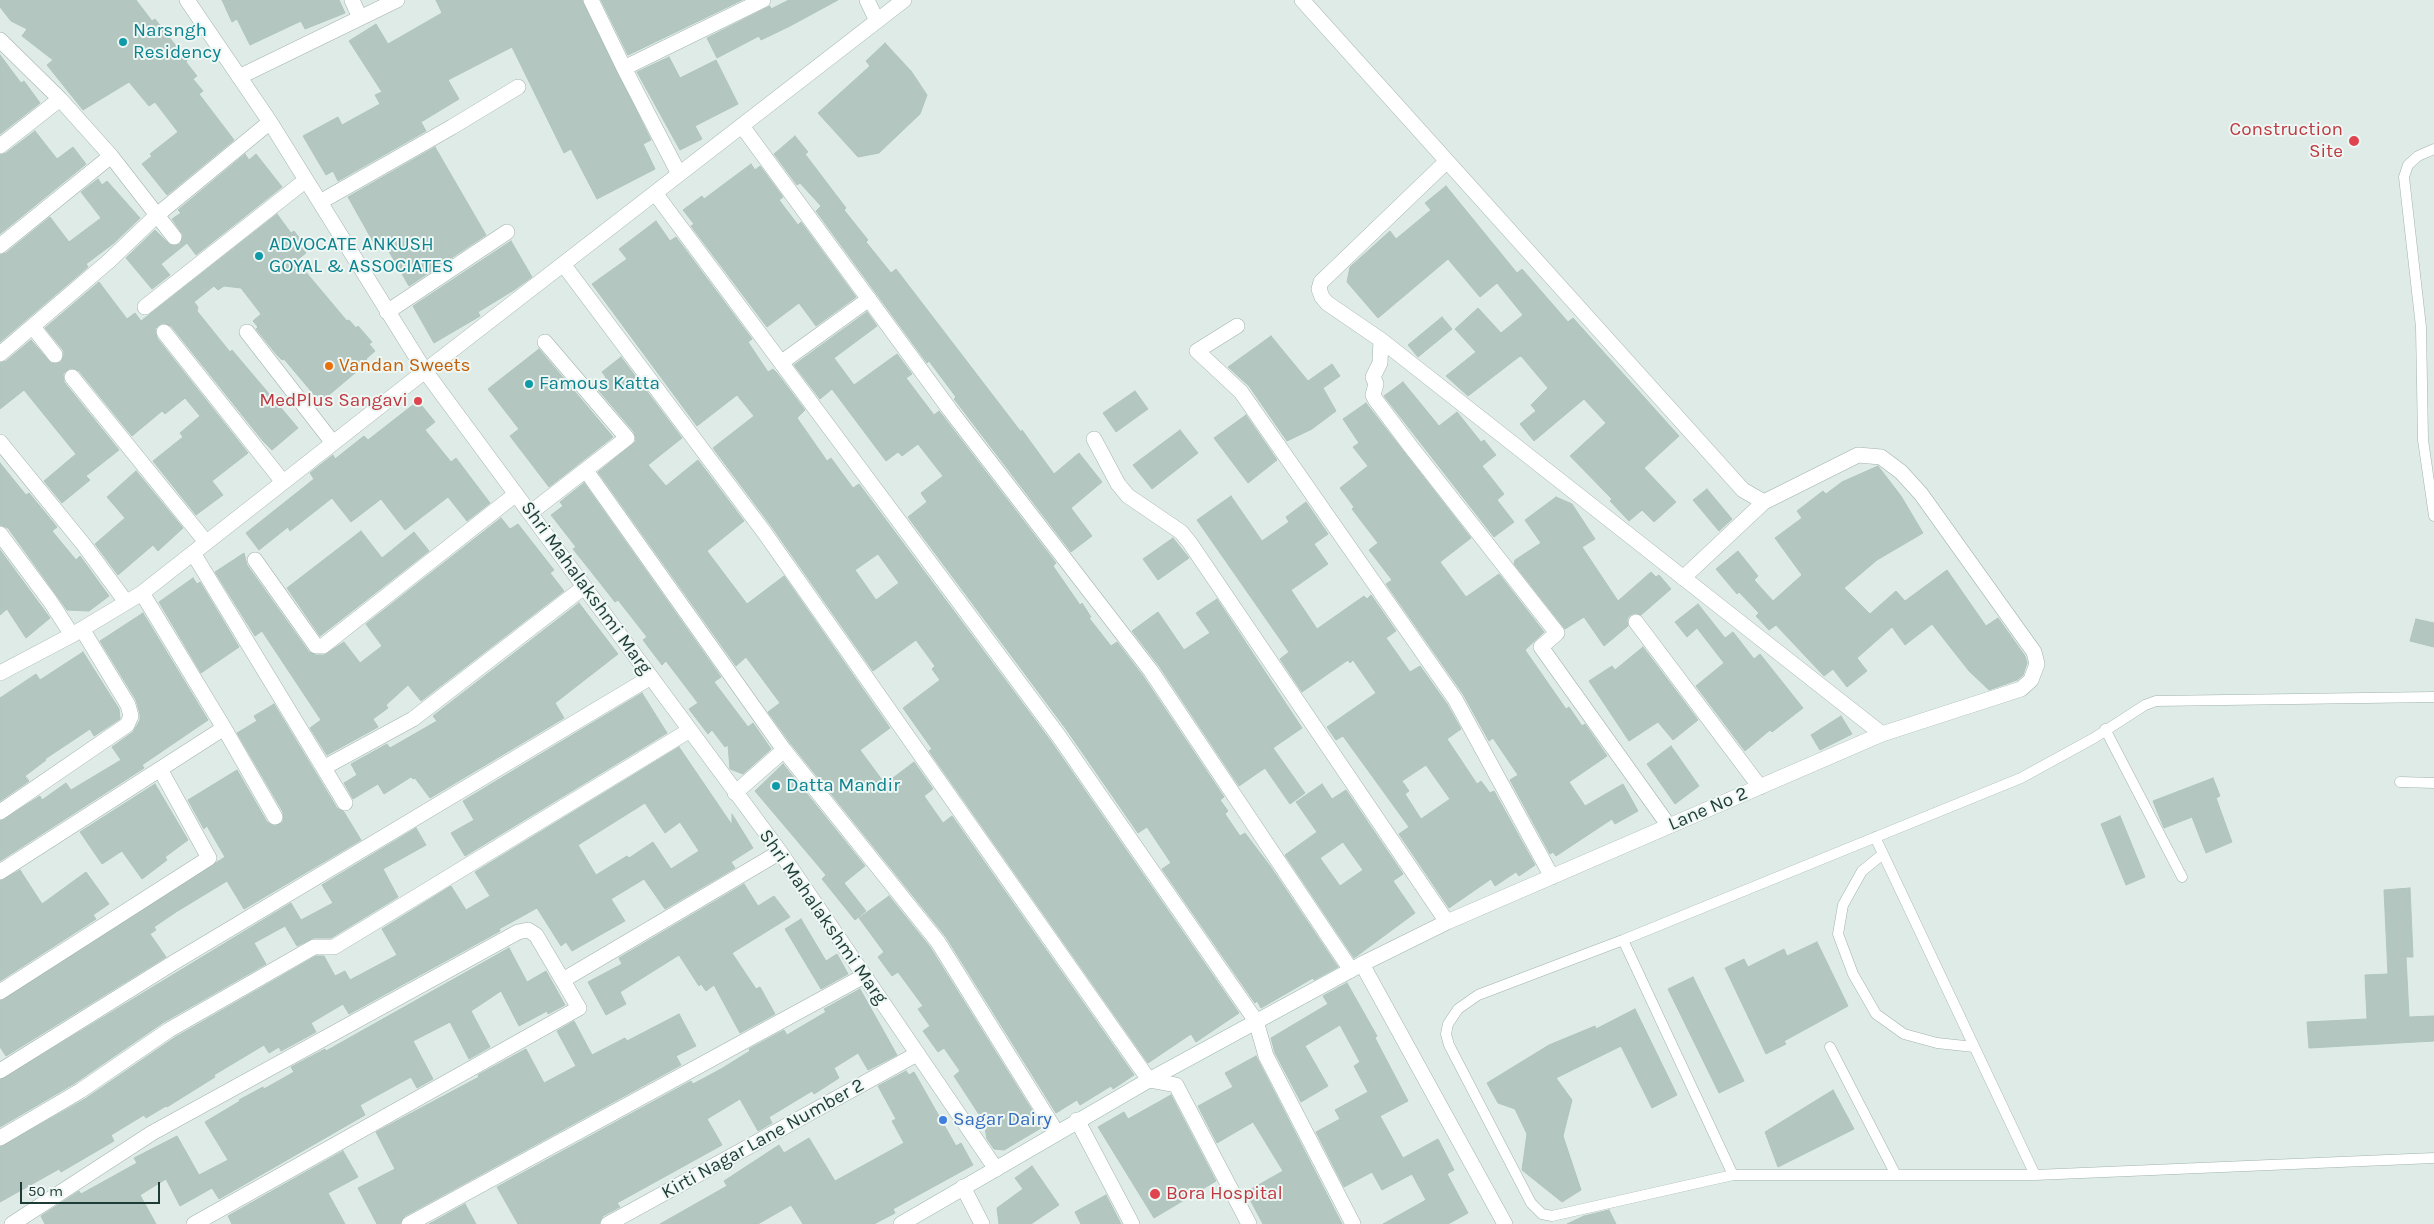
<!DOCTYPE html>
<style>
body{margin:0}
#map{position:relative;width:2434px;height:1224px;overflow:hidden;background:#deebe6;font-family:Karla,sans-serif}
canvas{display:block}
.scale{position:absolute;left:20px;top:1182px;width:140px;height:22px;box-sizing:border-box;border:2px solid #1e3c36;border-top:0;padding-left:6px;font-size:15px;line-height:18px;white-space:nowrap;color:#1e3c36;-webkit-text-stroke:4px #eef7f4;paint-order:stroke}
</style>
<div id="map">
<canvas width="2434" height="1224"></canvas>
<div class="scale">50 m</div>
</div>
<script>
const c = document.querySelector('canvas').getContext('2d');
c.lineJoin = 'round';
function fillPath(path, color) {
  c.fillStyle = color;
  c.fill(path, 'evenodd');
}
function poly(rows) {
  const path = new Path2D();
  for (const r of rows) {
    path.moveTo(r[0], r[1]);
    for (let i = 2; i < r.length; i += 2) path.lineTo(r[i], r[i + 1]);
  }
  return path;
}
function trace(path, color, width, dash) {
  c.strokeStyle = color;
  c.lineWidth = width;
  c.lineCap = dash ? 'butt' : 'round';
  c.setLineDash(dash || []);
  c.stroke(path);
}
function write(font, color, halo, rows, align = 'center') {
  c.font = font + ' Karla,sans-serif';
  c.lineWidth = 4;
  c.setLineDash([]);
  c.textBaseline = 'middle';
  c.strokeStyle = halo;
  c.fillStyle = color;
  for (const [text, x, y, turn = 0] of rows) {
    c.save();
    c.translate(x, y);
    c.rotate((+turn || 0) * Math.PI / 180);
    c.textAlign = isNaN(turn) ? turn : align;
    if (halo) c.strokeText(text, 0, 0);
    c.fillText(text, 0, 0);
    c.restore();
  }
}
const building = poly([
 [0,0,136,0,152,21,155,19,187,60,186,62,197,76,193,79,203,91,199,94,234,140,167,195,142,164,152,156,150,154,178,132,155,102,149,106,129,82,83,110,47,65,53,60,22,36,27,29,11,21,0,7,0,0],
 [222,0,339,0,345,13,305,29,301,21,250,45,237,19,232,22,222,0],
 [436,0,582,0,651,140,643,144,655,169,597,199,571,149,564,153,512,47,448,80,459,99,421,122,426,131,338,181,333,171,326,175,303,136,338,117,342,125,380,104,375,95,382,92,349,41,376,24,388,44,442,13,436,0],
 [601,0,742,0,628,55,601,0],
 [789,0,838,0,790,26,761,40,759,36,717,58,707,38,770,6,771,9,789,0],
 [885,43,911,71,927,95,920,114,879,153,858,157,818,113,870,66,866,61,885,43],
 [0,55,21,83,24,81,40,103,0,134,0,55],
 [669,57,680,78,716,60,738,104,695,126,702,139,680,150,637,72,669,57],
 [35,131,57,159,73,147,86,164,0,234,0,155,6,153,35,131],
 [795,136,808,152,805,154,846,208,844,210,868,240,866,242,891,273,896,269,1021,432,1022,430,1054,474,1079,453,1102,482,1071,508,1092,536,1071,552,958,404,954,399,956,397,929,361,927,363,816,211,821,206,800,183,797,185,774,154,795,136],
 [435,147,486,235,409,286,384,243,376,247,348,197,435,147],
 [245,154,249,160,256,154,282,187,196,255,187,243,161,264,170,275,152,289,126,258,155,230,170,245,180,244,183,235,172,219,181,213,178,210,245,154],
 [751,164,755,170,760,166,783,197,779,200,798,225,801,222,856,297,816,326,799,303,767,327,691,226,694,224,683,210,702,196,704,199,751,164],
 [98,179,102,185,107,181,140,218,114,243,86,264,88,267,0,342,0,255,6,253,50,217,69,242,101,218,81,192,98,179],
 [1446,186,1517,273,1522,269,1568,322,1573,318,1679,436,1644,468,1676,502,1654,522,1642,510,1629,521,1610,501,1612,499,1570,456,1606,423,1584,399,1534,441,1520,424,1536,411,1531,405,1548,388,1522,357,1520,356,1468,396,1446,376,1476,352,1455,329,1478,308,1501,333,1523,315,1497,283,1480,297,1448,259,1378,318,1347,282,1350,267,1390,231,1396,239,1431,210,1425,203,1446,186],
 [277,214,291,233,294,231,303,243,300,245,306,253,297,260,299,264,347,321,349,320,356,328,358,326,372,342,369,344,375,351,366,359,368,362,323,400,319,394,316,397,284,359,282,360,277,355,256,329,258,327,253,321,261,314,241,288,224,286,218,290,214,286,194,302,198,307,197,311,230,352,232,350,298,428,272,450,263,441,171,326,162,323,155,329,157,338,248,453,212,481,223,495,196,515,153,461,183,437,180,433,200,416,185,398,165,414,162,411,132,436,79,371,70,368,63,374,64,382,119,450,86,476,90,480,62,503,44,481,76,454,24,390,0,409,0,363,6,361,31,340,51,363,61,362,64,354,63,350,45,328,99,282,127,319,135,313,141,321,277,214],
 [656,221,670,241,676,237,752,339,748,342,768,372,773,369,777,373,805,410,797,418,827,461,831,458,853,488,859,484,1050,740,1239,1013,1196,1042,1191,1034,1148,1063,929,751,932,749,903,708,940,680,932,669,935,666,916,640,873,671,772,527,713,448,754,416,737,395,697,426,592,284,627,259,619,249,656,221],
 [878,554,899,583,876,600,855,570,878,554],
 [511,241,532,277,514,290,478,312,480,316,434,343,413,306,511,241],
 [867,312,877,326,834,358,854,385,897,354,912,374,906,378,934,415,939,411,1056,563,1053,566,1080,605,1082,603,1091,617,1089,618,1111,646,1117,642,1143,676,1224,797,1220,800,1228,811,1225,814,1240,836,1245,833,1270,866,1338,967,1314,980,1313,978,1261,1008,1257,1001,1255,1003,1162,869,1171,863,1147,827,1138,833,1066,729,908,517,927,502,921,493,943,476,918,444,902,456,898,452,886,461,832,389,820,399,794,365,867,312],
 [1442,317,1452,329,1418,357,1408,345,1442,317],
 [1271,336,1308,381,1332,364,1340,376,1323,388,1336,411,1312,429,1287,441,1249,386,1228,367,1271,336],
 [539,349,613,437,549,487,510,436,519,429,488,389,539,349],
 [621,357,682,438,648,465,666,486,698,460,744,521,707,551,747,604,784,576,890,728,860,750,885,784,914,762,933,789,924,796,943,823,952,816,1134,1075,1113,1089,1111,1086,1080,1105,1077,1100,1056,1113,946,937,791,744,768,712,780,703,746,657,736,666,598,472,636,441,634,432,595,386,606,377,602,372,621,357],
 [1403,382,1439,426,1457,412,1481,442,1484,440,1496,455,1482,466,1504,494,1497,500,1514,522,1494,537,1384,396,1403,382],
 [1135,391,1148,409,1116,432,1103,413,1135,391],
 [418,401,435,422,425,430,451,462,456,458,490,503,467,521,448,497,405,530,381,499,351,522,332,498,290,531,288,527,259,550,246,533,314,479,310,473,333,455,335,459,364,436,368,440,418,401],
 [1366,403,1471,538,1440,562,1466,597,1499,574,1544,632,1525,650,1566,709,1569,707,1582,726,1585,724,1607,756,1569,782,1585,806,1623,784,1638,811,1615,824,1612,819,1556,856,1553,852,1550,854,1510,780,1518,775,1493,738,1489,741,1463,694,1386,584,1392,580,1369,550,1378,543,1352,509,1354,507,1340,488,1368,466,1353,447,1359,443,1343,419,1366,403],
 [1246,415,1277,460,1248,483,1214,438,1246,415],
 [1180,430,1198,453,1152,489,1133,465,1180,430],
 [0,463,26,495,29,493,57,527,52,531,76,560,80,556,109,596,89,611,67,610,8,528,0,525,0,463],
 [1878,466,1901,496,1923,533,1877,560,1844,588,1870,614,1896,591,1905,601,1947,570,1986,626,1998,618,2025,656,2027,663,2023,675,2017,680,1989,690,1969,671,1932,624,1905,645,1892,627,1857,658,1867,671,1847,687,1833,669,1824,676,1776,625,1769,630,1756,616,1759,613,1739,592,1737,594,1716,569,1738,551,1758,576,1754,580,1773,601,1802,575,1775,538,1802,518,1797,511,1823,491,1826,494,1842,482,1878,466],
 [136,471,183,528,158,551,153,545,118,575,95,544,125,518,107,497,136,471],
 [584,483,721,677,714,682,748,727,753,723,771,749,743,774,730,769,728,745,725,747,712,730,708,734,689,709,698,703,666,661,662,665,643,640,647,637,618,600,615,602,593,574,573,549,576,547,551,515,563,506,560,502,584,483],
 [1707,489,1732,519,1719,531,1693,500,1707,489],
 [1231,496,1262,541,1289,522,1286,517,1306,502,1328,534,1314,544,1328,564,1291,590,1317,629,1364,596,1367,599,1371,595,1396,631,1386,638,1410,672,1420,666,1447,704,1461,729,1447,739,1477,784,1481,781,1490,793,1494,791,1535,865,1519,876,1516,872,1495,886,1491,879,1449,908,1399,834,1409,827,1343,736,1336,740,1327,727,1376,693,1353,660,1350,663,1348,660,1302,692,1280,659,1289,652,1197,520,1231,496],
 [1426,765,1450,799,1421,819,1405,794,1409,791,1402,781,1426,765],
 [1556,497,1572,504,1595,539,1582,547,1618,601,1651,572,1656,577,1659,575,1671,589,1641,615,1635,613,1630,615,1627,619,1628,626,1604,646,1584,617,1565,629,1514,564,1515,560,1541,543,1525,520,1556,497],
 [501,518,510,529,518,524,554,570,550,573,564,591,421,701,408,685,386,705,388,708,373,719,378,727,327,755,310,728,321,720,262,631,255,636,215,572,244,553,247,565,309,652,316,655,324,655,344,642,360,663,382,646,366,624,501,518],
 [361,531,382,558,414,532,429,551,320,636,287,588,361,531],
 [1173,538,1189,558,1158,580,1143,559,1173,538],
 [0,550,50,618,26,638,7,609,0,615,0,550],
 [193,578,197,584,200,582,239,647,201,673,159,602,193,578],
 [1217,599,1302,728,1273,748,1305,793,1290,804,1265,768,1239,786,1159,666,1132,631,1158,612,1184,650,1210,633,1196,613,1217,599],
 [579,603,618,654,555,703,564,718,430,798,415,778,413,779,411,777,384,794,378,784,353,799,344,783,357,775,351,764,387,744,390,748,437,721,433,716,579,603],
 [1698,604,1725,638,1733,632,1754,659,1760,654,1803,708,1772,732,1770,730,1745,751,1696,686,1724,663,1697,628,1687,637,1675,622,1698,604],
 [143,613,208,720,142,765,144,768,0,861,0,821,40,796,42,800,66,783,71,790,121,760,112,747,133,732,140,720,140,714,136,700,100,641,143,613],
 [2416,619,2434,623,2434,647,2410,641,2416,619],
 [1643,647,1698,720,1673,740,1658,722,1629,741,1589,681,1612,666,1615,670,1643,647],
 [83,652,119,709,120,719,94,736,90,729,45,759,46,760,25,776,29,781,0,801,0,698,36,674,40,680,83,652],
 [642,693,667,733,465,856,451,833,474,820,463,801,642,693],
 [274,704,337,808,344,812,361,840,244,909,227,881,176,912,154,927,156,930,150,934,166,957,6,1056,0,1047,0,1001,225,857,207,826,204,829,188,800,237,770,267,822,274,826,283,822,283,812,237,733,257,721,254,716,274,704],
 [1841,716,1852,734,1820,750,1811,735,1841,716],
 [1671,746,1699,786,1675,804,1647,764,1671,746],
 [679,747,732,825,732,814,753,848,731,862,735,868,665,909,644,879,611,899,625,921,572,951,566,942,561,946,537,908,499,929,500,931,349,1014,343,1004,311,1023,316,1032,281,1051,279,1047,269,1053,264,1045,214,1075,215,1077,167,1107,166,1106,146,1118,144,1115,111,1135,114,1141,61,1172,59,1169,0,1202,0,1147,85,1099,174,1038,316,956,324,956,335,976,345,971,350,980,397,955,382,929,451,886,466,910,490,896,475,872,679,747],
 [645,803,665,833,680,822,699,851,671,869,653,842,629,858,627,856,596,875,578,845,645,803],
 [783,764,865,866,844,883,866,911,855,920,822,879,826,875,755,791,783,764],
 [2213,778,2220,796,2216,798,2232,842,2206,853,2192,817,2164,828,2153,801,2213,778],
 [155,784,188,840,165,857,167,860,142,879,122,851,102,864,80,832,155,784],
 [1322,784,1332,799,1346,790,1403,874,1393,881,1415,913,1354,958,1285,855,1317,832,1296,802,1322,784],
 [1343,842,1363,870,1340,886,1320,858,1343,842],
 [2120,816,2145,877,2126,885,2101,824,2120,816],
 [416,828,426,845,383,869,398,897,331,938,314,938,297,946,285,926,254,943,266,964,164,1022,75,1083,0,1127,0,1080,291,903,301,920,333,903,322,885,416,828],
 [20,870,42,904,86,872,109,904,93,915,96,919,0,981,0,881,20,870],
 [744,884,758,906,774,896,790,917,732,953,756,989,760,987,775,1014,740,1033,714,985,706,991,701,984,699,986,679,955,620,992,626,1004,606,1015,588,982,622,964,619,958,629,952,744,884],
 [2410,888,2413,957,2406,957,2409,1017,2434,1016,2434,1041,2309,1048,2307,1022,2367,1019,2365,975,2388,974,2384,890,2410,888],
 [889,896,930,947,1040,1123,1038,1124,1041,1128,1004,1150,994,1149,987,1139,984,1122,954,1076,960,1071,944,1048,938,1052,923,1031,930,1026,918,1009,923,1006,898,972,892,976,878,957,884,952,859,918,889,896],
 [801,919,826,961,837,954,848,974,821,989,785,929,801,919],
 [1817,942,1848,1006,1784,1041,1786,1044,1766,1054,1725,968,1744,959,1748,967,1784,949,1787,956,1817,942],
 [509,948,527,982,546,971,565,1005,548,1014,547,1011,519,1026,501,991,471,1011,490,1047,469,1059,450,1022,413,1041,433,1079,417,1088,411,1077,360,1105,365,1115,219,1199,212,1188,180,1206,166,1179,140,1195,156,1224,45,1224,41,1216,79,1191,81,1194,137,1163,134,1158,177,1136,199,1175,228,1160,205,1122,240,1101,239,1100,263,1087,264,1089,294,1072,291,1067,325,1049,326,1051,509,948],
 [1693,977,1744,1081,1719,1093,1668,989,1693,977],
 [1347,983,1377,1036,1375,1038,1408,1101,1380,1116,1403,1158,1438,1139,1454,1170,1447,1174,1468,1213,1448,1224,1383,1224,1426,1200,1412,1174,1382,1190,1372,1172,1344,1187,1316,1132,1340,1119,1335,1110,1368,1092,1354,1066,1360,1062,1340,1025,1305,1046,1328,1086,1301,1102,1275,1053,1271,1038,1328,1004,1323,996,1347,983],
 [860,989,897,1055,868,1070,858,1053,834,1068,839,1078,814,1094,812,1091,769,1117,772,1123,758,1131,740,1099,707,1119,722,1145,617,1203,620,1207,603,1216,599,1224,518,1224,497,1187,691,1081,693,1084,721,1069,750,1051,749,1049,784,1030,787,1035,826,1012,824,1009,860,989],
 [1635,1009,1677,1095,1652,1108,1621,1046,1556,1078,1572,1100,1563,1136,1581,1190,1562,1202,1522,1170,1527,1134,1515,1109,1498,1103,1487,1083,1549,1045,1595,1026,1596,1029,1635,1009],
 [679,1014,696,1046,676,1056,681,1065,405,1216,400,1224,377,1224,358,1188,395,1169,376,1132,479,1077,478,1075,526,1049,544,1083,576,1066,557,1031,574,1021,592,1055,625,1038,627,1041,679,1014],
 [1256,1056,1258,1060,1342,1224,1263,1224,1246,1192,1283,1171,1253,1122,1217,1143,1198,1106,1233,1087,1225,1073,1256,1056],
 [906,1071,909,1075,914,1072,956,1146,961,1143,973,1165,893,1209,895,1213,874,1224,803,1224,791,1205,758,1224,660,1224,727,1186,724,1181,779,1145,784,1153,809,1138,835,1181,904,1143,892,1121,896,1119,878,1086,906,1071],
 [1833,1090,1854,1129,1778,1167,1765,1132,1833,1090],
 [1171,1095,1216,1181,1154,1218,1098,1127,1124,1112,1128,1119,1171,1095],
 [343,1151,358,1177,328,1193,345,1224,232,1224,228,1216,343,1151],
 [1032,1166,1059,1205,1031,1224,999,1224,997,1208,1023,1189,1015,1178,1032,1166],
 [1106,1195,1121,1224,1081,1224,1075,1212,1106,1195],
 [465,1204,476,1224,429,1224,465,1204],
 [1609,1210,1616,1224,1567,1224,1584,1216,1609,1210]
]);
fillPath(building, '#b3c6bf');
trace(building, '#b0c5be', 1);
const lane = poly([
 [2434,149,2418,156,2408,165,2404,177,2421,327,2423,440,2434,516],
 [2434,697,2156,701,2145,705,2094,738,2021,778,1623,940,1478,995,1458,1009,1448,1024,1446,1034,1449,1045,1531,1203,1542,1214,1552,1216,1733,1175,2035,1175,2434,1158],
 [2105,729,2182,877],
 [2400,782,2434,783],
 [1875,837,2035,1175],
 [1883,854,1862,871,1843,905,1838,934,1853,974,1876,1014,1904,1034,1937,1043,1974,1047],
 [1623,940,1733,1175],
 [1830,1047,1896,1175]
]);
const street = poly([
 [187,0,270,122,425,371,780,852,996,1169],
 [352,0,360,18],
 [591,0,624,68,679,174],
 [867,0,877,21],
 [1302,0,1743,490,1764,502,1858,455,1881,457,1901,472,1921,494,2034,652,2037,664,2031,680,2021,689,1882,734,1447,922,1362,964,1505,1224],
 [0,40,60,99,111,156,174,237],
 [624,68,763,0],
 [239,77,397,0],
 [742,126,950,410,1151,671,1351,970],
 [0,146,60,99],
 [1447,161,1321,282,1319,289,1322,297,1327,303,1381,340,1882,734],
 [655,193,1058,735,1256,1021,1266,1056,1353,1224],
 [320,202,452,127,518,87],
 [0,246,111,156],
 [563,264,764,532,1149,1080,1176,1085,1249,1224],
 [145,307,306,180],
 [387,312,507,232],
 [1237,326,1197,351,1241,392,1455,699,1552,877],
 [33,327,55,355],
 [164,332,283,482],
 [247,332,333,443],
 [1381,340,1380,363,1373,377,1376,384,1373,395,1375,399,1411,447,1557,633,1541,647,1669,826],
 [0,354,109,261,157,215,270,122],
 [782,362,869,299],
 [72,377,206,542],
 [1094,439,1118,484,1128,496,1181,532,1190,543,1447,922],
 [0,442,84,545,126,602],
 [587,472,784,750,938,942,1057,1133],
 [530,513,627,438,545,342],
 [0,534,50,601,72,635],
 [193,553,345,803],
 [255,560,316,646,323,646,516,494],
 [1683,578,1764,502],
 [142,593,224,728,275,817],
 [1636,622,1760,787],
 [0,673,72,635,142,593,425,371,904,0],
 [325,767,413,719,584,587],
 [735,793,784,750],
 [0,812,127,725,131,716,128,705,82,629],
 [0,872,224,728],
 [563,980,780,852],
 [0,992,209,858,160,769],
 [0,1071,173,963,651,677],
 [1077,1120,1132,1224],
 [0,1138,80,1091,169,1030,314,947,334,947,690,730],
 [963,1187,982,1224],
 [12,1224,152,1133,518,932,528,930,536,935,579,1008,194,1224],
 [409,1224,864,976],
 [608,1224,917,1054]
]);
const secondary = poly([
 [901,1224,1149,1080,1362,964]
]);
trace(lane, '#a1b3ae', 11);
trace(street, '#a1b3ae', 16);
trace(secondary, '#9cb8b0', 16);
trace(lane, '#fff', 10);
trace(street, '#fff', 15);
trace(secondary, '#fff', 15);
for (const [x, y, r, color] of [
 [123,42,5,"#0f9aa8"],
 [2354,141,6,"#e0444e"],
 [259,256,5,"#0f9aa8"],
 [329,366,5,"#e8710a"],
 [529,384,5,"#0f9aa8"],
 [418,401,5,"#e0444e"],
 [776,786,5,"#0f9aa8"],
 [943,1120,5,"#3f7fe0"],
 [1155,1194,6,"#e0444e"]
]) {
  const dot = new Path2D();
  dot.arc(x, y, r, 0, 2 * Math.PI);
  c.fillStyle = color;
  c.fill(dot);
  trace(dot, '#eef7f4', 2);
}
write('19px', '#0d838f', '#eef7f4', [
 ["Narsngh",133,31],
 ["Residency",133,53],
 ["ADVOCATE ANKUSH",269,245],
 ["GOYAL & ASSOCIATES",269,267],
 ["Famous Katta",539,384],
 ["Datta Mandir",786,786]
], 'left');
write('19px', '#be3a42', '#eef7f4', [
 ["Construction",2343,130],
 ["Site",2343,152],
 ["MedPlus Sangavi",408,401],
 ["Bora Hospital",1166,1194,"left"]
], 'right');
write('19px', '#c56008', '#eef7f4', [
 ["Vandan Sweets",339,366]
], 'left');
write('19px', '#1e3c36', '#eef7f4', [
 ["Shri Mahalakshmi Marg",586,588,54],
 ["Lane No 2",1708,809,-23],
 ["Shri Mahalakshmi Marg",823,917,55],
 ["Kirti Nagar Lane Number 2",763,1139,-29]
]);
write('19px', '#366cbe', '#eef7f4', [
 ["Sagar Dairy",953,1120]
], 'left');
</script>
